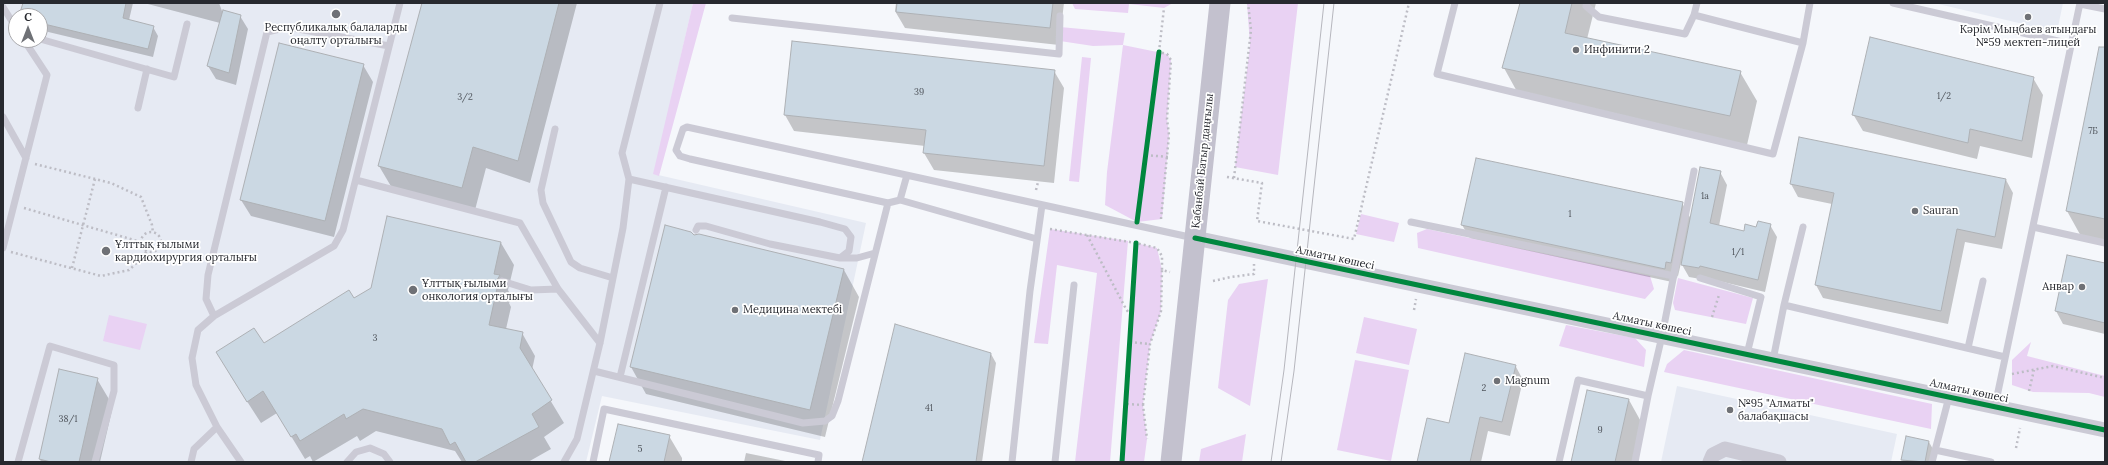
<!DOCTYPE html>
<meta charset="utf-8">
<style>
body{margin:0}
#map{position:relative;width:2108px;height:465px;overflow:hidden;background:#f5f7fb;font-family:Lora,serif}
canvas{display:block}
.frame{position:absolute;inset:0;border:4px solid #27292f;pointer-events:none}
.north{position:absolute;left:8px;top:8px;width:40px;height:40px;box-sizing:border-box;background:#fff;border:1px solid #a9a9ac;border-radius:50%;rotate:0deg;font-size:11px;font-weight:700;line-height:16px;text-align:center;color:#27292f}
.north::after{content:'';display:block;margin:auto;width:14px;height:18px;background:#6f7176;clip-path:polygon(50% 0,100% 100%,50% 72%,0 100%)}
</style>
<div id="map">
<canvas width="2108" height="465"></canvas>
<div class="frame"></div>
<div class="north">С</div>
</div>
<script>
const c = document.querySelector('canvas').getContext('2d');
c.lineJoin = 'round';
function fillPath(path, color) {
  c.fillStyle = color;
  c.fill(path, 'evenodd');
}
function poly(rows) {
  const path = new Path2D();
  for (const r of rows) {
    if (r.length === 3) {
      path.moveTo(r[0] + r[2], r[1]);
      path.arc(r[0], r[1], r[2], 0, 2 * Math.PI);
      continue;
    }
    path.moveTo(r[0], r[1]);
    for (let i = 2; i < r.length; i += 2) path.lineTo(r[i], r[i + 1]);
  }
  return path;
}
function trace(path, color, width, dash) {
  c.strokeStyle = color;
  c.lineWidth = width;
  c.lineCap = dash ? 'butt' : 'round';
  c.setLineDash(dash || []);
  c.stroke(path);
}
function write(font, color, halo, rows, align = 'center') {
  c.font = font + ' Lora,serif';
  c.lineWidth = 3.5;
  c.setLineDash([]);
  c.textBaseline = 'middle';
  c.strokeStyle = halo;
  c.fillStyle = color;
  for (const [text, x, y, turn = 0] of rows) {
    c.save();
    c.translate(x, y);
    c.rotate((+turn || 0) * Math.PI / 180);
    c.textAlign = isNaN(turn) ? turn : align;
    if (halo) c.strokeText(text, 0, 0);
    c.fillText(text, 0, 0);
    c.restore();
  }
}
fillPath(poly([
 [3,3,693,3,654,174,866,223,820,440,602,396,586,462,3,462],
 [16,16,40,16,40,40,16,40],
 [1934,3,2063,3,2057,32],
 [1677,386,1897,434,1891,462,1661,462]
]), '#e6eaf3');
fillPath(poly([
 [693,3,706,3,659,176,653,174],
 [1072,3,1123,4,1173,3,1164,8,1129,4,1128,13,1075,9],
 [1247,3,1298,3,1278,175,1235,167,1250,45],
 [1060,27,1125,33,1123,45,1167,54,1171,60,1167,119,1169,135,1162,219,1137,222,1105,205,1107,172,1123,45,1093,46,1060,41],
 [1082,57,1091,58,1079,182,1069,181],
 [1361,214,1399,223,1394,242,1356,234],
 [1050,229,1128,241,1110,462,1075,462,1097,273,1057,265,1048,344,1034,343],
 [1427,229,1650,276,1654,289,1645,299,1418,248,1417,233],
 [1136,243,1157,248,1162,270,1161,311,1150,344,1143,405,1147,439,1144,462,1122,462],
 [1678,278,1753,298,1746,324,1675,310,1673,303],
 [1268,279,1250,406,1218,388,1228,300,1239,284],
 [109,315,147,324,140,350,103,341],
 [1364,317,1417,329,1409,365,1356,353],
 [1566,325,1635,338,1646,350,1644,367,1559,346],
 [2031,342,2027,356,2105,376,2105,397,2089,393,2033,392,2012,385,2012,360],
 [1684,350,1932,404,1931,429,1664,372,1667,364],
 [1355,360,1409,370,1391,461,1337,450],
 [1246,434,1242,462,1199,462,1201,449]
]), '#e9d2f3');
fillPath(poly([
 [24,3,133,3,129,20,153,27,158,36,153,57,40,30,40,16,20,16],
 [144,3,219,3,222,11,240,16,248,29,236,85,216,79,208,66,220,23],
 [423,3,577,3,530,183,486,168,475,210,392,188,379,166],
 [896,3,1064,3,1059,45,905,28,895,11],
 [1520,3,1596,3,1587,39,1740,72,1757,101,1747,145,1520,97,1504,68],
 [2105,53,2105,243,2082,238,2067,211],
 [363,65,373,82,334,237,251,216,241,200],
 [1054,71,1064,88,1054,183,934,170,924,153,925,146,794,131,785,115],
 [2033,78,2043,95,2032,158,1980,146,1977,159,1863,131,1853,114],
 [1800,138,2006,180,2013,193,2002,249,1965,242,1948,324,1823,298,1816,285,1832,204,1798,197,1791,184],
 [1477,159,1682,203,1691,219,1720,172,1727,185,1719,226,1744,232,1770,225,1777,237,1765,292,1706,278,1706,280,1689,277,1681,263,1678,276,1674,275,1672,282,1470,238,1462,225],
 [694,236,844,270,859,297,825,437,646,394,631,367],
 [501,243,514,265,508,290,512,298,509,303,511,307,506,329,522,333,535,356,532,370,564,423,544,437,551,449,528,462,462,462,455,451,376,431,360,441,357,436,313,462,310,456,305,459,277,413,261,423,230,375,263,344,354,300],
 [2068,256,2105,264,2105,334,2063,324,2056,311],
 [991,354,996,363,982,462,863,462],
 [1515,365,1523,380,1510,436,1488,431,1481,462,1418,462,1449,424],
 [97,379,113,406,100,462,41,462,40,459],
 [1629,400,1644,427,1636,462,1572,462],
 [669,436,682,458,682,462,610,462],
 [1929,442,1934,451,1931,462,1903,462,1902,459],
 [746,453,790,462,744,462]
]), '#0003');
const building = poly([
 [23,3,126,3,123,18,154,26,148,49,40,23,40,16,19,16,23,3],
 [422,3,559,3,518,161,473,147,462,188,378,166,422,3],
 [897,3,1053,3,1050,28,896,12,897,3],
 [1520,3,1572,3,1565,33,1741,71,1730,116,1502,68,1520,3],
 [223,10,241,15,229,73,207,66,223,10],
 [1870,37,2034,77,2022,141,1970,129,1968,143,1852,115,1870,37],
 [792,41,1055,70,1044,166,923,153,926,130,784,115,792,41],
 [279,43,364,64,325,221,240,200,279,43],
 [2099,47,2105,47,2105,219,2066,211,2099,47],
 [1799,137,2006,179,1995,237,1957,229,1941,311,1815,285,1834,193,1790,184,1799,137],
 [1476,158,1683,202,1671,263,1666,262,1665,269,1461,225,1476,158],
 [1700,167,1721,171,1710,223,1744,231,1745,224,1756,227,1758,221,1771,224,1758,280,1700,266,1699,268,1681,265,1700,167],
 [387,216,501,242,494,274,500,275,497,280,498,284,489,325,523,332,520,348,552,400,532,414,539,427,475,462,466,462,455,442,450,445,442,429,363,409,346,419,344,414,300,441,296,434,291,437,263,391,247,402,216,352,254,328,264,343,349,290,354,298,371,288,387,216],
 [665,225,691,232,694,235,699,234,844,269,810,410,630,367,665,225],
 [2067,255,2105,263,2105,323,2055,311,2067,255],
 [895,324,991,353,976,462,862,462,895,324],
 [1465,353,1516,365,1502,422,1480,417,1470,462,1417,462,1427,418,1449,423,1465,353],
 [59,369,98,378,79,462,51,462,39,459,59,369],
 [1587,390,1629,399,1615,462,1571,462,1587,390],
 [618,424,670,435,664,462,609,462,618,424],
 [1906,436,1929,441,1925,462,1901,460,1906,436]
]);
fillPath(building, '#cbd8e3');
trace(building, '#aeb1b5', 1);
trace(poly([
 [1146,155,1168,157],
 [35,164,111,183,141,197,152,225,153,233],
 [1227,177,1262,183,1257,221,1354,239,1409,3],
 [1234,178,1251,30,1248,3],
 [1036,190,1038,182],
 [24,208,141,242],
 [1161,219,1169,135,1167,119,1171,60,1167,54,1159,52,1164,8],
 [1050,229,1136,243,1157,248,1162,256,1162,270],
 [151,242,10],
 [1087,235,1126,309,1131,316],
 [11,252,101,276,129,270,141,259,147,251],
 [72,268,95,179],
 [1213,281,1231,277,1254,274,1254,264],
 [1414,310,1416,299],
 [1712,317,1719,295],
 [1130,342,1150,344],
 [2012,374,2053,366,2105,378],
 [2029,391,2034,370],
 [1127,404,1143,405,1147,439],
 [1143,405,1150,344,1161,311,1162,270,1170,272],
 [2016,448,2020,428]
]), '#bdbdc5', 2.5, [2, 3]);
trace(poly([
 [1455,3,1437,74,1773,154,1803,43,1810,3],
 [1587,3,1586,6,1599,17,1685,34,1694,15,1803,43],
 [1893,3,2071,44],
 [2080,4,2105,9],
 [3,7,16,28],
 [1694,15,1697,3],
 [732,18,1059,54,1060,16],
 [40,39,174,77,187,24],
 [138,108,147,69],
 [3,117,26,158],
 [555,129,541,190,543,203,571,262,580,268,613,278],
 [907,175,900,200,888,203,690,159,680,156,676,150,683,129,687,127,1194,238],
 [629,179,820,222,845,229,851,237,849,251,840,258,770,244,706,226,698,226,696,230],
 [356,180,520,223,558,289,600,343],
 [900,200,1037,239],
 [1411,222,1674,276],
 [2033,227,2105,243],
 [3,248,47,75,24,40],
 [840,258,857,258,875,253],
 [1700,278,1761,297,1747,354],
 [502,281,531,290,558,289],
 [1784,305,1803,227],
 [214,316,206,299,208,275,267,32,288,27,389,46],
 [1968,348,1983,281],
 [1773,360,1784,305,2005,357],
 [594,371,803,423,825,421,832,416,838,401,888,203],
 [620,377,666,187],
 [1995,406,2080,3],
 [1935,450,1991,462],
 [18,462,50,346,114,365,114,391,95,462],
 [191,462,194,449,217,427],
 [241,462,217,427,196,385,192,358,198,330,214,316,334,246,343,230,400,3],
 [347,462,356,452,370,448,384,454,390,462],
 [564,462,577,439,600,343,623,228,629,179,622,153,660,3],
 [593,462,604,409,819,455,818,462],
 [1012,462,1030,291,1042,205],
 [1055,462,1074,285],
 [1559,462,1578,380,1648,396,1662,336,1694,171],
 [1635,462,1648,396],
 [1932,462,1949,397]
]), '#cbcad5', 7);
trace(poly([
 [1195,238,2105,430],
 [1710,462,1713,455,1725,449,1779,462]
]), '#cbcad5', 15);
trace(poly([
 [1171,462,1220,3]
]), '#c3c1ce', 21);
trace(poly([
 [1271,462,1284,370,1324,3],
 [1281,462,1294,371,1334,3]
]), '#b6b6bd', 1);
trace(poly([
 [1137,222,1159,52],
 [1195,238,2105,430],
 [1122,462,1136,243]
]), '#00873e', 5);
for (const [x, y, r, color] of [
 [336,14,5,"#6f7176"],
 [2028,17,4,"#6f7176"],
 [1576,50,4,"#6f7176"],
 [1915,211,4,"#6f7176"],
 [106,251,5,"#6f7176"],
 [2082,287,4,"#6f7176"],
 [413,290,5,"#6f7176"],
 [735,310,4,"#6f7176"],
 [1497,381,4,"#6f7176"],
 [1730,410,4,"#6f7176"]
]) {
  const dot = new Path2D();
  dot.arc(x, y, r, 0, 2 * Math.PI);
  c.fillStyle = color;
  c.fill(dot);
  trace(dot, '#fff', 1.5);
}
write('9px', '#50555c', null, [
 ["39",919,92],
 ["1/2",1944,96],
 ["3/2",465,97],
 ["7Б",2093,131],
 ["1а",1705,196],
 ["1",1570,214],
 ["1/1",1738,252],
 ["3",375,338],
 ["2",1484,388],
 ["41",929,408],
 ["38/1",68,419],
 ["9",1600,430],
 ["5",640,449]
]);
write('11px', '#27292f', '#fff', [
 ["Республикалық балаларды",336,28,"center"],
 ["оңалту орталығы",336,41,"center"],
 ["Кәрім Мыңбаев атындағы",2028,30,"center"],
 ["№59 мектеп-лицей",2028,43,"center"],
 ["Инфинити 2",1584,50],
 ["Sauran",1923,211],
 ["Ұлттық ғылыми",115,245],
 ["кардиохирургия орталығы",115,258],
 ["Ұлттық ғылыми",422,284],
 ["онкология орталығы",422,297],
 ["Анвар",2074,287,"right"],
 ["Медицина мектебі",743,310],
 ["Magnum",1505,381],
 ["№95 \"Алматы\"",1738,404],
 ["балабақшасы",1738,417]
], 'left');
write('11px', '#27292f', '#fff', [
 ["Қабанбай Батыр даңғылы",1203,161,-84],
 ["Алматы көшесі",1335,258,12],
 ["Алматы көшесі",1652,324,12],
 ["Алматы көшесі",1969,391,12]
]);
</script>
